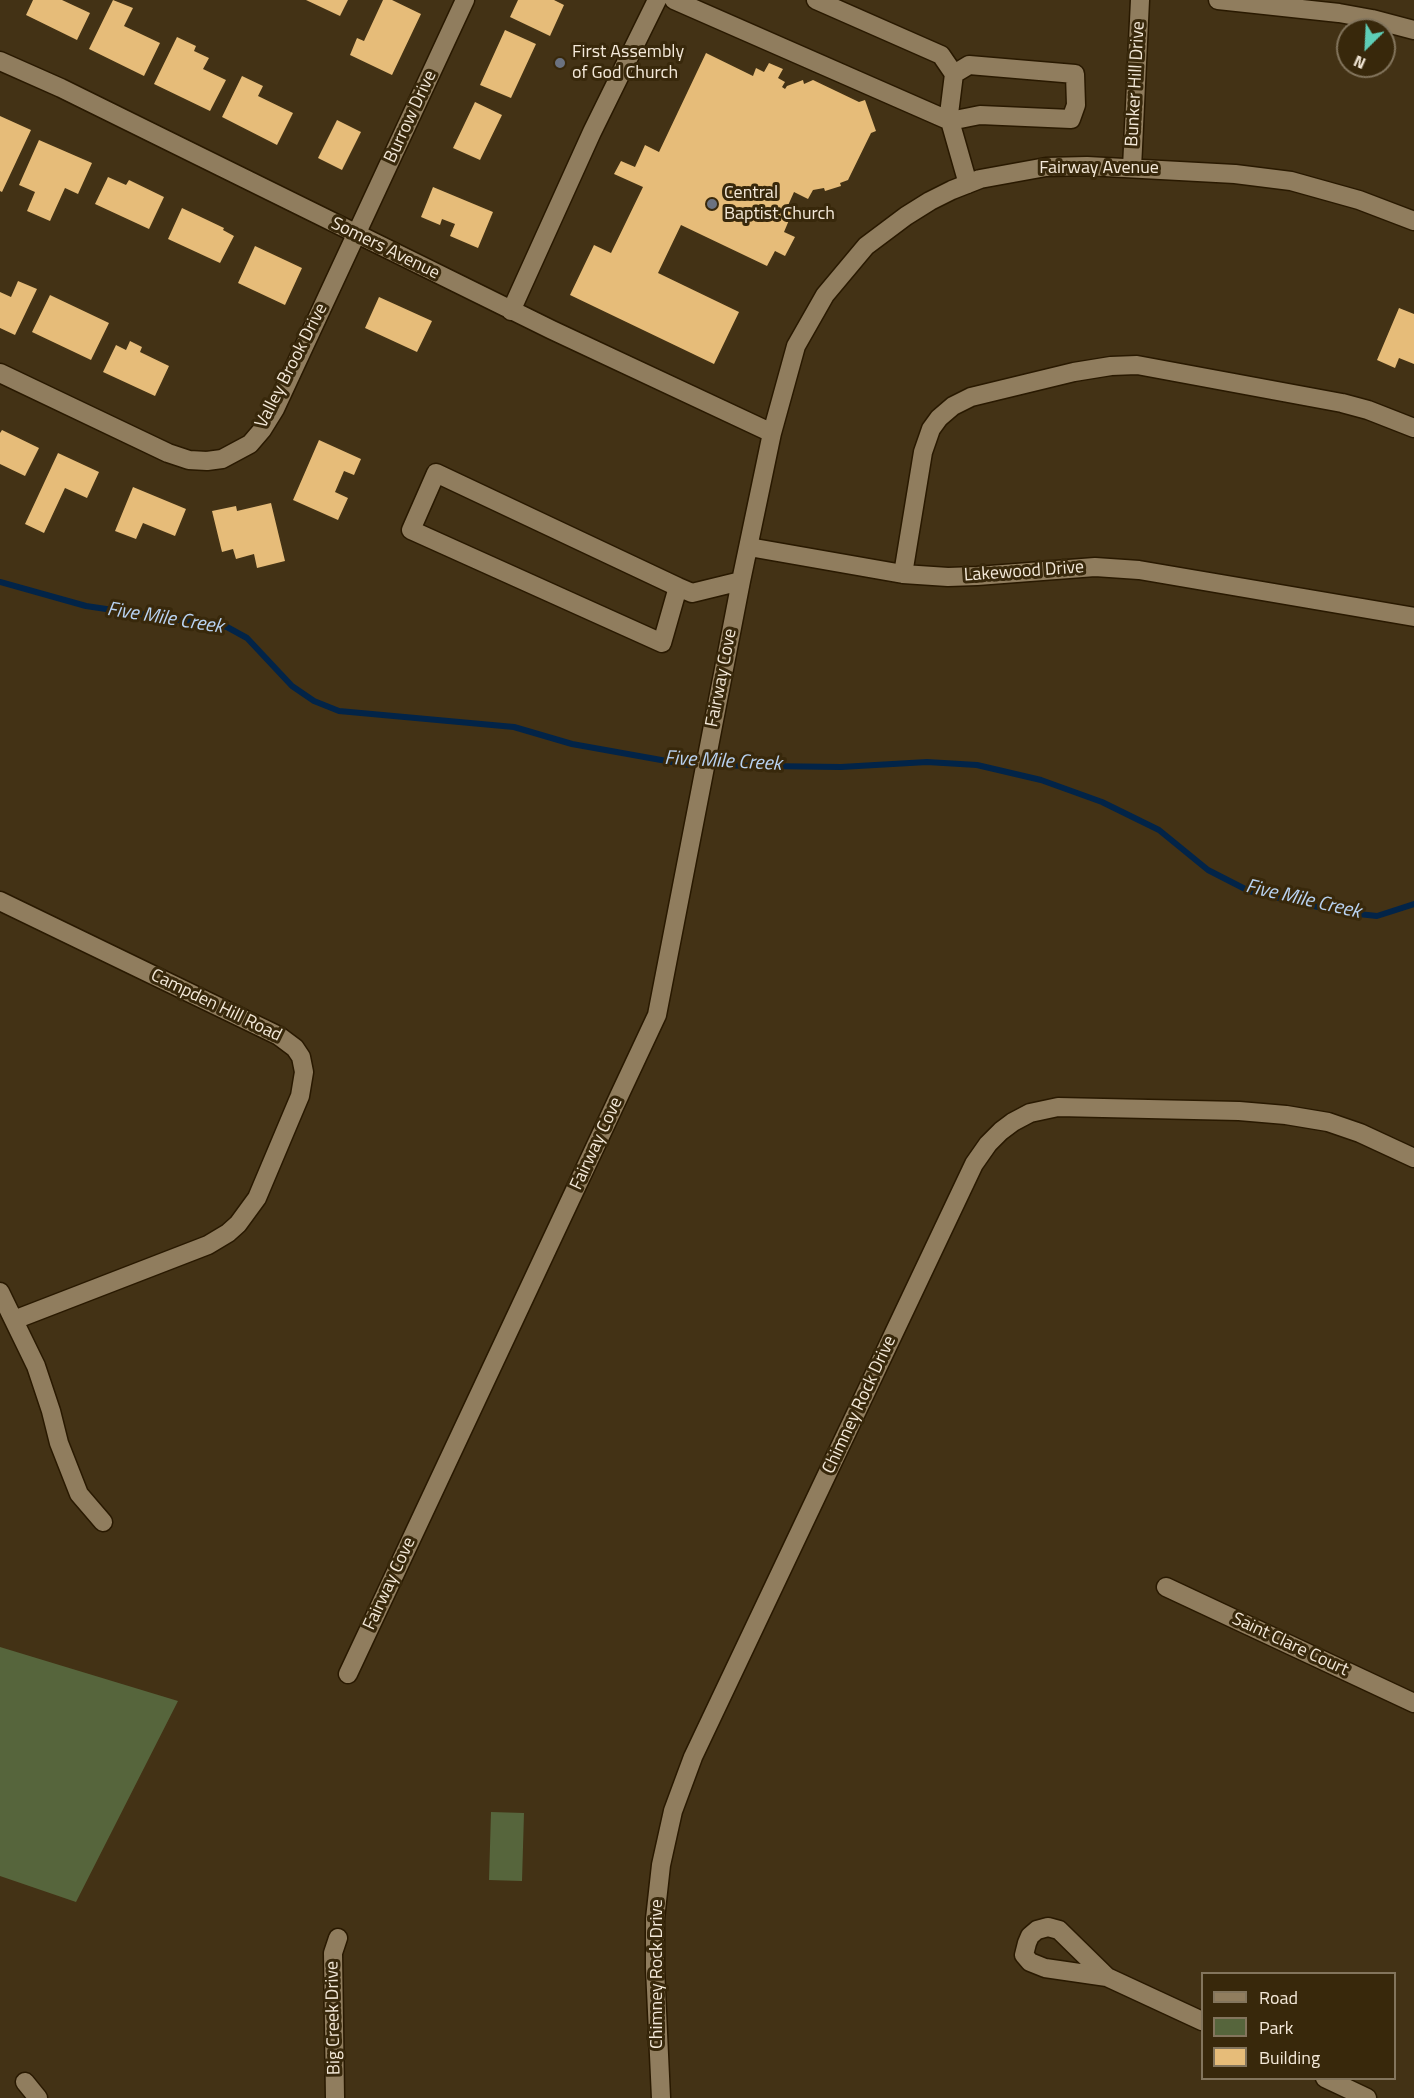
<!DOCTYPE html>
<style>
body{margin:0}
#map{position:relative;width:1414px;height:2098px;overflow:hidden;background:#433215;font-family:"Titillium Web",sans-serif}
canvas{display:block}
.legend{position:absolute;left:1201px;top:1972px;width:195px;height:108px;box-sizing:border-box;background:#38280b;border:2px solid #83755d;margin:0;padding:8px 10px;list-style:none;font-size:18px;color:#f4e9d9}
.legend li{display:flex;align-items:center;gap:12px;height:30px}
.legend b{width:30px;border:2px solid #83755d}
.north{position:absolute;left:1336px;top:18px;width:60px;height:60px;box-sizing:border-box;background:#38280b;border:2px solid #83755d;border-radius:50%;rotate:204deg;font-size:16px;font-weight:700;line-height:24px;text-align:center;color:#f4e9d9}
.north::after{content:'';display:block;margin:auto;width:21px;height:27px;background:#5eceb7;clip-path:polygon(50% 0,100% 100%,50% 72%,0 100%)}
</style>
<div id="map">
<canvas width="1414" height="2098"></canvas>
<ul class="legend">
<li><b style="height:8px;background:#907d5e"></b>Road</li>
<li><b style="height:16px;background:#56653c"></b>Park</li>
<li><b style="height:16px;background:#e6bc79"></b>Building</li>
</ul>
<div class="north">N</div>
</div>
<script>
const c = document.querySelector('canvas').getContext('2d');
c.lineJoin = 'round';
function fillPath(path, color) {
  c.fillStyle = color;
  c.fill(path, 'evenodd');
}
function poly(rows) {
  const path = new Path2D();
  for (const r of rows) {
    path.moveTo(r[0], r[1]);
    for (let i = 2; i < r.length; i += 2) path.lineTo(r[i], r[i + 1]);
  }
  return path;
}
function trace(path, color, width, dash) {
  c.strokeStyle = color;
  c.lineWidth = width;
  c.lineCap = dash ? 'butt' : 'round';
  c.setLineDash(dash || []);
  c.stroke(path);
}
function write(font, color, halo, rows, align = 'center') {
  c.font = font + ' "Titillium Web",sans-serif';
  c.lineWidth = 6;
  c.setLineDash([]);
  c.textBaseline = 'middle';
  c.strokeStyle = halo;
  c.fillStyle = color;
  for (const [text, x, y, turn = 0] of rows) {
    c.save();
    c.translate(x, y);
    c.rotate((+turn || 0) * Math.PI / 180);
    c.textAlign = isNaN(turn) ? turn : align;
    if (halo) c.strokeText(text, 0, 0);
    c.fillText(text, 0, 0);
    c.restore();
  }
}
fillPath(poly([
 [0,1647,178,1701,76,1902,0,1876],
 [491,1812,524,1813,522,1881,489,1880]
]), '#56653c');
trace(poly([
 [0,582,86,606,227,627,247,638,292,686,314,701,339,711,514,727,572,744,689,765,841,767,927,762,977,765,1041,780,1102,802,1159,830,1208,870,1249,891,1340,912,1377,916,1414,904]
]), '#022448', 6);
fillPath(poly([
 [33,0,62,0,90,13,77,40,26,15],
 [113,0,133,8,124,26,160,43,144,76,89,49],
 [306,0,348,0,340,16],
 [383,0,392,0,421,14,392,75,350,55,357,38,364,41],
 [518,0,554,0,564,5,550,36,510,17],
 [505,30,536,44,511,98,480,85],
 [177,37,196,46,194,51,209,58,203,69,226,80,210,111,154,84],
 [706,53,753,76,756,68,764,72,769,63,783,69,778,78,785,82,782,87,785,89,787,86,803,80,804,84,813,80,859,102,865,100,876,131,871,133,848,180,840,183,841,186,825,191,824,188,813,190,808,199,794,192,786,210,792,213,784,232,795,237,785,256,775,251,767,266,681,225,658,273,739,312,714,364,570,295,594,245,611,253,643,187,614,174,621,161,635,167,645,145,659,152],
 [242,76,263,86,258,96,293,113,277,145,222,117],
 [475,102,502,115,480,160,453,148],
 [0,116,31,130,2,192,0,191],
 [337,120,361,132,342,170,318,158],
 [39,140,92,163,78,194,65,188,50,221,27,211,35,192,19,185],
 [108,177,126,185,129,180,164,197,149,229,95,204],
 [433,187,493,212,478,248,450,236,455,224,442,219,440,225,421,217],
 [182,208,224,228,223,230,234,236,220,263,168,239],
 [255,246,302,268,285,305,238,283],
 [18,281,37,289,15,335,0,328,0,292,11,297],
 [50,295,109,323,91,360,32,332],
 [379,297,432,321,417,352,365,328],
 [1399,308,1414,314,1414,364,1399,358,1395,368,1377,360],
 [130,341,142,347,140,352,169,366,155,396,103,372,116,345,126,350],
 [2,430,39,448,25,476,0,464,0,433],
 [319,440,361,459,354,475,344,471,335,492,348,498,338,520,293,500],
 [58,453,99,472,87,498,65,488,44,533,25,524],
 [133,487,186,509,175,536,143,523,136,539,115,531],
 [271,503,285,561,257,568,254,554,236,559,233,549,222,552,212,511,236,506,237,511]
]), '#e6bc79');
const minor = poly([
 [674,0,950,121,949,114,954,74,941,55,816,0],
 [1218,0,1339,13,1372,19,1414,30],
 [0,61,61,88,552,330,772,433],
 [954,74,969,65,1075,74,1076,105,1071,119,980,115,950,121,968,184],
 [1132,168,1140,0],
 [511,311,592,132,657,0],
 [0,373,168,453,189,460,207,461,222,459,250,444,262,430,275,409,465,0],
 [749,547,903,574,948,577,977,576,1095,567,1139,570,1414,617],
 [903,574,923,452,931,429,939,418,953,406,971,397,1074,372,1111,366,1137,365,1342,403,1368,410,1414,428],
 [678,587,662,643,411,530,436,473,678,587,692,593,741,581],
 [0,901,279,1036,295,1048,301,1057,304,1072,300,1096,257,1198,238,1224,228,1233,208,1245,14,1320],
 [0,1292,36,1366,51,1411,59,1443,79,1494,103,1522],
 [1166,1587,1414,1703],
 [348,1674,657,1015,741,581,772,433,796,346,825,295,866,246,906,216,930,201,952,190,980,179,1046,167,1087,166,1235,174,1291,181,1359,200,1414,221],
 [1107,1977,1059,1930,1048,1927,1037,1930,1030,1936,1027,1943,1024,1955,1030,1962,1045,1968,1107,1977,1202,2021],
 [1325,2078,1367,2098],
 [25,2082,38,2098],
 [335,2098,333,1953,338,1938],
 [661,2098,655,1968,655,1919,661,1865,673,1811,693,1757,974,1164,988,1144,1001,1131,1013,1122,1030,1113,1058,1107,1239,1111,1286,1115,1328,1122,1360,1133,1414,1158]
]);
trace(minor, '#291900', 21);
trace(minor, '#907d5e', 18);
for (const [x, y, r, color] of [
 [560,63,6,"#6b7280"],
 [712,204,6,"#6b7280"]
]) {
  const dot = new Path2D();
  dot.arc(x, y, r, 0, 2 * Math.PI);
  c.fillStyle = color;
  c.fill(dot);
  trace(dot, '#38280b', 2);
}
write('18px', '#f4e9d9', '#38280b', [
 ["First Assembly",572,53],
 ["of God Church",572,74],
 ["Central",724,194],
 ["Baptist Church",724,215]
], 'left');
write('18px', '#f4e9d9', '#38280b', [
 ["Bunker Hill Drive",1136,84,-87],
 ["Burrow Drive",411,117,-65],
 ["Fairway Avenue",1099,169],
 ["Somers Avenue",385,249,26],
 ["Valley Brook Drive",292,366,-63],
 ["Lakewood Drive",1024,572,-4],
 ["Fairway Cove",722,678,-79],
 ["Campden Hill Road",216,1006,26],
 ["Fairway Cove",597,1144,-65],
 ["Chimney Rock Drive",860,1405,-65],
 ["Fairway Cove",390,1584,-65],
 ["Saint Clare Court",1290,1645,25],
 ["Chimney Rock Drive",658,1974,-90],
 ["Big Creek Drive",334,2018,-91]
]);
write('italic 20px', '#b9d3f2', '#38280b', [
 ["Five Mile Creek",165,619,9],
 ["Five Mile Creek",723,762,3],
 ["Five Mile Creek",1303,900,13]
]);
</script>
